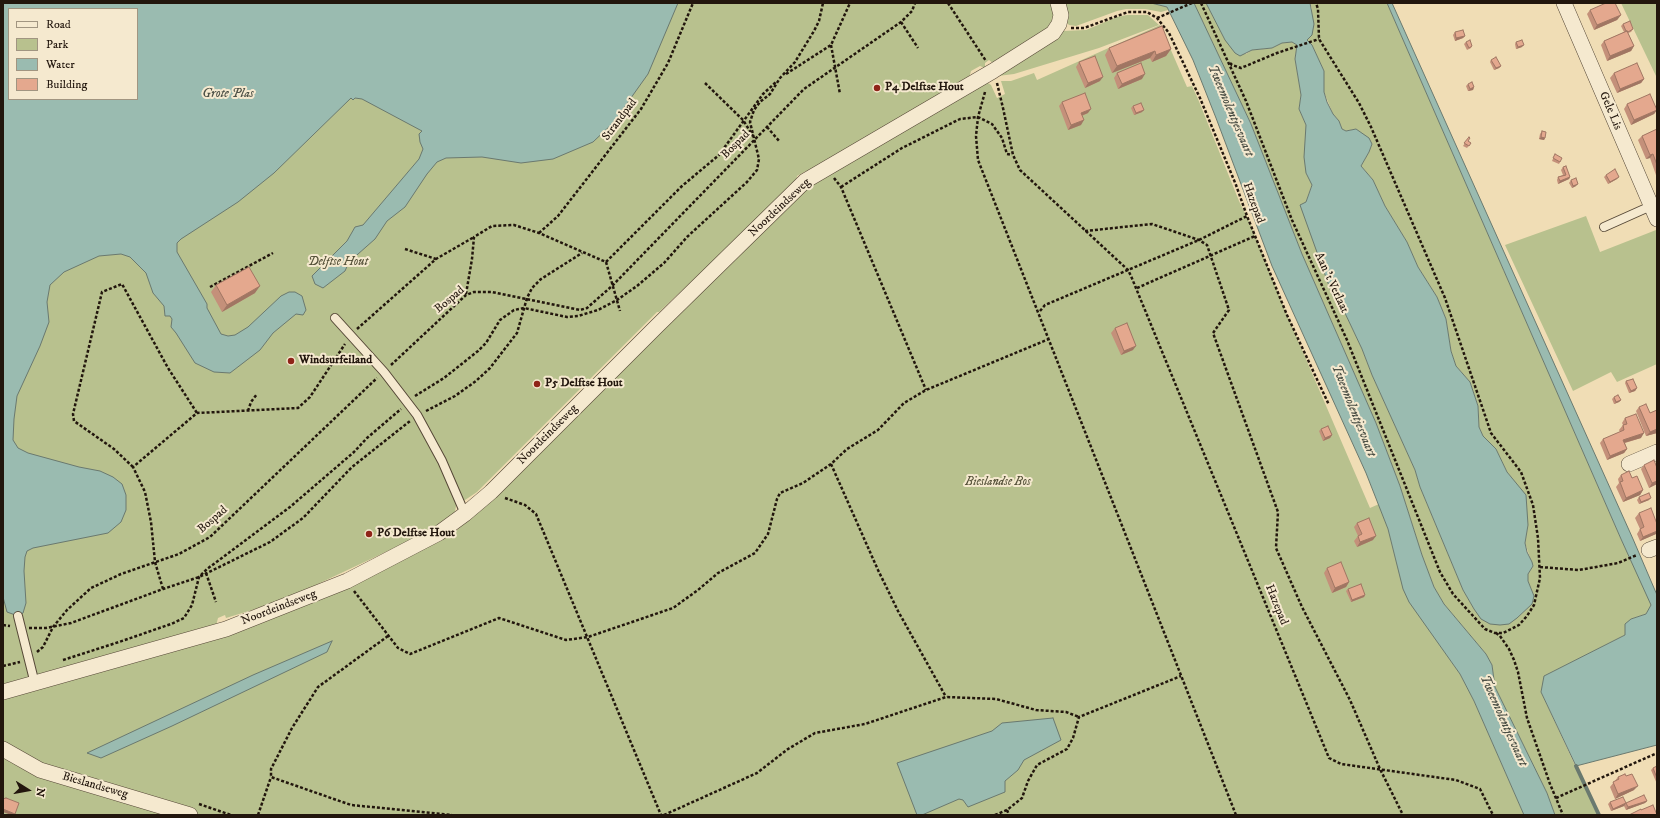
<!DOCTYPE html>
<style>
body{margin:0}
#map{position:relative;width:1660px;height:818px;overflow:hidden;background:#f0ddb5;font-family:"IM FELL DW Pica",serif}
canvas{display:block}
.frame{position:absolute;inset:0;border:4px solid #22160d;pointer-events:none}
.legend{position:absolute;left:8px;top:8px;width:130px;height:92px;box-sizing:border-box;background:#f5e9cf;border:1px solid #a19581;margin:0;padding:5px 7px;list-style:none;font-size:12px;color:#22160d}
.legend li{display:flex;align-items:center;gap:8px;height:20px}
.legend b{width:20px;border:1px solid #a19581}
.north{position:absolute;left:8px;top:770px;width:40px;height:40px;-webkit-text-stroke:3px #f5e9cf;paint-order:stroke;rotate:101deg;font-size:11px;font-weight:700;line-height:16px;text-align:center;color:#22160d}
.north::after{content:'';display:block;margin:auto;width:14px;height:18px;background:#22160d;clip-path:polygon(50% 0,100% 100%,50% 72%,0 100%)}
</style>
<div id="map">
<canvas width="1660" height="818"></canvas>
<div class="frame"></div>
<ul class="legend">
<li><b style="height:5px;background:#f5e9cf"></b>Road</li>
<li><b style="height:11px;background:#b8c18e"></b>Park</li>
<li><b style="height:11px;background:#9abbb0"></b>Water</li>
<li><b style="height:11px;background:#e4a88e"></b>Building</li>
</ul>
<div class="north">N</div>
</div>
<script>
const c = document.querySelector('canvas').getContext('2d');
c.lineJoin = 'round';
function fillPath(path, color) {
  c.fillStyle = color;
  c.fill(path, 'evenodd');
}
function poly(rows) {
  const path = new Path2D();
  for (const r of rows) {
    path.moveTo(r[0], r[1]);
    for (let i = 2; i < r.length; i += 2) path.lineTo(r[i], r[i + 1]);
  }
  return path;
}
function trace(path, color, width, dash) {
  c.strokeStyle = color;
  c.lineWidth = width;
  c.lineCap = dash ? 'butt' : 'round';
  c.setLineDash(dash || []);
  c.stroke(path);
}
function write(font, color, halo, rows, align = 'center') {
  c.font = font + ' "IM FELL DW Pica",serif';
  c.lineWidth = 4;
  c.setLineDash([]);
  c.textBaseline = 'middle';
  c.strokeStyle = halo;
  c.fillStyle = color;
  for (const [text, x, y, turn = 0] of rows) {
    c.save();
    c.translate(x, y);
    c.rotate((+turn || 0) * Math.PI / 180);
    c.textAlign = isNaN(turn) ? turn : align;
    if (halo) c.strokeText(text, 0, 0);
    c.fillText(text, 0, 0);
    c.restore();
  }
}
fillPath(poly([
 [3,3,1151,3,1167,7,1168,10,1161,12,1145,9,1126,9,1117,11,1076,26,1069,25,1066,22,994,64,989,60,985,63,985,68,980,66,971,71,969,78,810,174,806,171,797,176,796,183,659,312,657,312,477,492,456,506,455,512,430,531,282,601,226,618,225,615,218,618,216,626,41,678,36,674,27,677,27,679,3,687],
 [9,9,137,9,137,99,9,99],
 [1194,3,1206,3,1225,40,1246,54,1252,50,1272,48,1282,43,1292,42,1297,45,1295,59,1301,95,1299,109,1306,125,1306,173,1312,184,1306,202,1333,297,1344,311,1362,349,1372,375,1415,470,1420,487,1463,590,1474,609,1517,618,1532,604,1534,596,1528,581,1528,574,1533,566,1525,543,1528,525,1514,482,1507,472,1496,449,1483,436,1479,427,1478,406,1470,382,1456,366,1451,351,1446,319,1437,297,1418,267,1407,242,1385,206,1373,180,1361,166,1369,152,1372,144,1356,129,1346,131,1342,129,1339,121,1333,114,1324,92,1324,71,1312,45,1307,40,1312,9,1310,3,1387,3,1621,539,1652,605,1646,614,1631,619,1625,635,1545,676,1541,692,1598,815,1555,815,1547,793,1495,687,1492,665,1486,654,1444,604,1434,587,1422,555,1400,486,1376,423,1302,254,1251,124],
 [1621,3,1657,3,1657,79,1657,78],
 [1127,15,1148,15,1159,25,1099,48,1014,74,998,76,1062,31,1086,30,1117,17],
 [1160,25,1187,87,1192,86,1198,99,1239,201,1250,223,1287,315,1370,508,1379,504,1388,529,1400,576,1421,618,1460,674,1474,701,1524,815,3,815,3,697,100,669,437,541,457,530,472,517,813,183,985,81,991,85,997,98,1005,94,1001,81,1011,81,1034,73,1037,80],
 [1586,216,1600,252,1656,230,1657,364,1617,382,1611,372,1573,391,1505,245]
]), '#b8c18e');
const water = poly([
 [3,3,678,3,648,74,613,123,593,142,553,159,521,163,482,157,446,158,437,162,427,174,405,207,387,221,375,239,349,262,345,271,323,288,315,284,312,276,347,241,355,227,363,225,419,159,423,149,420,142,419,134,422,131,362,99,355,98,353,100,351,98,274,173,238,202,181,239,177,243,177,252,207,304,207,308,221,334,228,336,235,335,248,327,281,296,289,292,295,292,302,296,306,310,303,315,296,314,273,333,260,350,230,373,214,372,195,363,176,333,171,327,172,319,170,316,165,316,164,306,153,293,146,273,130,257,121,254,99,256,64,272,50,285,47,302,49,322,40,346,17,396,14,419,13,440,18,448,28,453,79,467,100,471,113,477,122,484,126,495,126,510,121,522,108,533,33,548,27,551,25,557,24,571,26,603,23,613,18,616,7,612,3,597,3,3],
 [9,9,137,9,137,99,9,99,9,9],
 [1151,3,1194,3,1251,124,1302,254,1376,423,1400,486,1422,555,1434,587,1444,604,1486,654,1492,665,1495,687,1547,793,1555,815,1524,815,1474,701,1460,674,1409,602,1403,589,1388,529,1366,473,1272,266,1216,118,1193,60,1167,7,1151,3],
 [1206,3,1310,3,1314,24,1312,35,1307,40,1312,45,1324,71,1324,92,1327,102,1333,114,1339,121,1342,129,1346,131,1356,129,1369,138,1372,144,1369,152,1361,166,1373,180,1385,206,1407,242,1418,267,1437,297,1446,319,1451,351,1456,366,1470,382,1478,406,1479,427,1483,436,1496,449,1507,472,1526,495,1528,525,1525,543,1527,552,1532,562,1533,566,1528,574,1528,581,1534,596,1532,604,1517,618,1509,624,1500,625,1490,624,1481,619,1474,609,1463,590,1420,487,1415,470,1372,375,1362,349,1344,311,1333,297,1323,269,1300,205,1306,202,1312,185,1306,173,1304,157,1306,125,1299,109,1301,95,1295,59,1297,45,1292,42,1282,43,1272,48,1252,50,1240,56,1235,53,1225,40,1206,3],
 [1387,3,1392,3,1633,539,1657,595,1657,745,1576,766,1541,692,1544,676,1625,635,1625,624,1631,619,1646,614,1651,605,1621,539,1387,3],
 [332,641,327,652,172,726,101,758,87,753,253,675,332,641],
 [1053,718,1061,740,1024,760,1018,770,1005,781,1005,792,968,807,963,800,959,799,922,815,917,815,897,763,992,731,1002,723,1053,718]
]);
fillPath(water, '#9abbb0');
trace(water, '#6a796f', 1);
trace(poly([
 [1576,766,1599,815]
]), '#6a796f', 4);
const lane = poly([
 [1604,227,1651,206],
 [335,318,384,372,417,415,442,461,465,514],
 [18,616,35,684]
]);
const street = poly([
 [1564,3,1657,219],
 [1629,464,1657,452],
 [1649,550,1657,547],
 [3,692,226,629,347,581,439,533,465,514,491,492,656,327,805,181,993,71,1053,33,1059,24,1061,15,1058,3],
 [3,749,40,770,190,815]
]);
trace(lane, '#564837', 10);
trace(street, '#564837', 16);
trace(poly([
 [948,3,986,61],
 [1201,3,1246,101,1292,220,1347,340,1440,572,1453,594,1485,629,1495,633,1503,633,1519,625,1527,616,1534,605,1540,578,1538,538,1533,505,1521,472,1491,433,1445,298,1371,127,1359,103,1319,39,1318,9,1316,3],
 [1157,18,1192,3],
 [901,22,918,48],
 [1071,28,1084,28,1128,12,1147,12,1157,18,1169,33,1200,98,1236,185,1247,216,1287,315,1329,405],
 [831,45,840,94],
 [1230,63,1232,65,1241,68,1277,53,1319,39],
 [786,74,831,45,850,3],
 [705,83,743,120,753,136],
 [997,83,1003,108,1013,155,1020,170,1128,270,1131,276,1329,758,1341,764,1456,780,1480,789,1493,815],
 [985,92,978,117,976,136,978,160,1236,815],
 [767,127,780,142],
 [834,178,841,187,926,390],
 [841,187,902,148,960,119,978,117,992,124,1002,138,1007,154,1012,155],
 [1085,231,1152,224,1199,240,1207,245,1229,310,1213,333,1278,512,1276,548,1302,607,1350,700,1380,769,1403,815],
 [539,233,558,216,641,109,668,63,693,3],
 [405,249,436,259],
 [606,262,682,186,719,155,763,94,776,82],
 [606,262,620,311],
 [210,287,273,253],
 [1137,288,1255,236],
 [466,294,472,259,474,237,492,226,514,225,539,233,606,262],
 [1040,311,1045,305,1199,240,1247,216],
 [357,329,436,259,474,237],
 [391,365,466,295,474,292,492,292,580,310,587,308,612,286,804,89,901,22,912,11,915,3],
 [415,396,444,378,478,351,486,343,500,320,514,310,524,308,567,317,578,316,598,310,617,300,637,286,664,263,687,237,747,182,757,170,759,159,750,122,754,110,760,102,770,94,780,78,795,62,814,31,819,21,823,3],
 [248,411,251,402,257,394],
 [426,411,455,396,476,381,490,368,517,333,527,298,532,288,541,279,582,253],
 [831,464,878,570,898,611,946,697],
 [133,467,114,449,74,421,73,414,102,292,122,284,168,368,197,413],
 [505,498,525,505,536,514,661,815],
 [1540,567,1579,570,1618,563,1637,555],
 [206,573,216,602],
 [163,589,155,562,151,522,145,492,133,467,197,413,298,408,310,397,345,344],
 [354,591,398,648,410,654,499,618,566,640,588,637,673,608,698,590,718,573,755,553,768,534,777,499,780,493,803,483,831,464,847,449,878,430,904,403,926,390,1049,339],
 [3,625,10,626],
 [29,628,46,628,71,623,163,589,199,577,270,542,303,518,352,467,410,421],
 [1496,633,1500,636,1509,649,1514,660,1518,672,1527,718,1550,784,1563,815],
 [388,636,318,687,292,728,271,769,271,777,351,805,452,815],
 [37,652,43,647,53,627,67,610,91,588,121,574,179,554,210,537,377,378],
 [63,660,119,642,171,624,184,618,192,605,199,577,207,569,290,507,354,452,367,438,401,409],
 [3,666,20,662],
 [1556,798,1657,753],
 [199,804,231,815],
 [1007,810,1009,815],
 [258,815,271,777],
 [664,815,757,773,788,749,815,733,865,724,946,697,996,699,1036,710,1066,712,1079,717],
 [995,815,1007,810,1022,798,1028,781,1037,765,1067,749,1073,738,1079,717,1181,676]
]), '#22160d', 2.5, [3, 2]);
trace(lane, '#f5e9cf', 8);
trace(street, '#f5e9cf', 15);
fillPath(poly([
 [1590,10,1621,15,1617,20,1594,30,1587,14],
 [1623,24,1633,29,1631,32,1628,33,1634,46,1631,51,1607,61,1601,45,1604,41,1624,32,1621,26],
 [1455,32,1465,36,1463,38,1455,41,1453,35],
 [1466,42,1472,46,1471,48,1467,50,1464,44],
 [1516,42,1522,47,1516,49,1515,44],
 [1109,48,1171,49,1166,56,1152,62,1150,58,1112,73,1105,55],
 [1491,60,1501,66,1499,68,1494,70,1490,62],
 [1079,62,1100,81,1085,88,1076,67],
 [1117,73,1142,79,1118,89,1114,78],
 [1614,73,1644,79,1641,83,1617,93,1610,78],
 [1468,84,1474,87,1473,90,1468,91,1466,86],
 [1062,102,1088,113,1082,116,1081,125,1068,130,1059,106],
 [1627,104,1657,110,1654,114,1631,125,1624,109],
 [1133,106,1142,112,1134,115,1131,108],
 [1657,129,1657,178,1650,158,1646,159,1638,140,1642,136],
 [1542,131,1545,138,1544,140,1539,139,1540,134],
 [1469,137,1468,141,1471,143,1467,148,1463,146],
 [1555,154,1560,162,1559,164,1552,161],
 [1563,167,1570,177,1569,179,1558,184,1557,180,1558,177,1563,175,1561,170],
 [1606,175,1617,179,1608,184,1604,177],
 [1571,180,1576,186,1572,188,1569,183],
 [216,285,255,293,222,312,211,292],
 [1115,328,1133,350,1121,355,1111,333],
 [1626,381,1637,388,1635,391,1629,393,1625,383],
 [1614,397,1621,400,1619,402,1614,404,1612,399],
 [1639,407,1650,413,1657,410,1657,433,1646,436,1636,411],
 [1625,418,1641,438,1625,443,1627,449,1624,453,1607,460,1600,443,1603,439,1620,432,1619,430,1623,425,1622,423],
 [1321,429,1332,435,1330,438,1323,441,1319,431],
 [1644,465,1657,468,1657,484,1649,488,1641,469],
 [1621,475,1632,478,1643,490,1640,495,1623,502,1616,487,1619,483,1618,479],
 [1639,497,1649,500,1639,504,1637,500],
 [1639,513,1656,534,1640,541,1637,534,1640,529,1635,518],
 [1357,523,1373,540,1357,547,1354,541,1358,536,1354,527],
 [1327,568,1349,582,1346,587,1332,593,1324,573],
 [1348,589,1365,595,1364,597,1351,602,1346,591],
 [1657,766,1657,784,1651,770,1653,768],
 [1626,776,1634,790,1615,799,1610,787,1618,777],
 [1647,801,1645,803,1626,810,1624,806,1626,803],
 [1610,802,1626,803,1624,806,1611,811,1608,804]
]), '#c4907a');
fillPath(poly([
 [1621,15,1617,20,1594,30,1597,25],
 [1465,36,1463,38,1455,41,1456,38],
 [1524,45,1522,47,1516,49,1518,47],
 [1634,46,1631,51,1607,61,1610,56],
 [1171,49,1166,56,1152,62,1156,55],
 [1155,51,1150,58,1112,73,1117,66],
 [1501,66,1499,68,1494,70,1496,68],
 [1145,74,1142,79,1118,89,1122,84],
 [1103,77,1100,81,1085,88,1088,83],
 [1644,79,1641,83,1617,93,1620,89],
 [1474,87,1473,90,1468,91,1470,89],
 [1091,109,1088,113,1078,117,1081,113],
 [1144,110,1142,112,1134,115,1136,113],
 [1657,110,1654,114,1631,125,1634,120],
 [1084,120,1081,125,1068,130,1071,125],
 [1541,137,1545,138,1544,140,1539,139],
 [1653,154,1650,158,1646,159,1650,155],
 [1570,177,1569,179,1558,184,1560,181],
 [1619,177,1617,179,1608,184,1610,182],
 [1578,184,1576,186,1572,188,1573,186],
 [260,286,255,293,222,312,227,305],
 [1136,346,1133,350,1121,355,1124,351],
 [1637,388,1635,391,1629,393,1631,391],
 [1621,400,1619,402,1614,404,1616,402],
 [1657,429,1657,433,1646,436,1650,432],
 [1644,433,1641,438,1620,444,1623,440],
 [1332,435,1330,438,1323,441,1325,438],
 [1627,449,1624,453,1607,460,1610,456],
 [1657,481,1657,484,1649,488,1652,483],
 [1643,490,1640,495,1623,502,1626,498],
 [1651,498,1649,500,1639,504,1641,502],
 [1657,531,1656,534,1640,541,1643,537],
 [1376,536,1373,540,1357,547,1360,542],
 [1349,582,1346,587,1332,593,1335,588],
 [1365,595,1364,597,1351,602,1352,600],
 [1638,786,1634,790,1615,799,1618,794],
 [1647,801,1645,803,1626,810,1628,807],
 [1626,803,1624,806,1611,811,1613,809],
 [3,809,15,814,14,815,11,815,3,812]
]), '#a07663');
const building = poly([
 [1606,3,1615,3,1621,15,1597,25,1590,10,1606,3],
 [1630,21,1633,29,1628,32,1627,31,1626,31,1623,24,1630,21],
 [1162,26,1171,49,1156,55,1155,51,1117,66,1109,48,1162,26],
 [1463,30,1465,36,1456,38,1455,32,1463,30],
 [1627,31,1634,46,1610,56,1604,41,1627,31],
 [1470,40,1472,46,1469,48,1466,42,1470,40],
 [1522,40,1524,45,1518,47,1516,42,1522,40],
 [1095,56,1103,77,1088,83,1079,62,1095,56],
 [1496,57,1501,66,1496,68,1491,60,1496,57],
 [1141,63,1145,74,1122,84,1117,73,1141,63],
 [1637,63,1644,79,1620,89,1614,73,1637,63],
 [1472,82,1474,87,1470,89,1468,84,1472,82],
 [1085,93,1091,109,1081,113,1084,120,1071,125,1062,102,1085,93],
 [1650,94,1657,110,1634,120,1627,104,1650,94],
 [1141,103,1144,110,1136,113,1133,106,1141,103],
 [1657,129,1657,165,1653,154,1650,155,1642,136,1657,129],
 [1542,131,1546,132,1545,138,1541,137,1542,131],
 [1469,137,1470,138,1468,141,1471,143,1469,146,1464,143,1469,137],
 [1555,154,1562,158,1560,162,1553,158,1555,154],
 [1566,166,1570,177,1560,181,1558,177,1566,175,1563,167,1566,166],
 [1615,169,1619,177,1610,182,1606,175,1615,169],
 [1576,178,1578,184,1573,186,1571,180,1576,178],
 [249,267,260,286,227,305,216,285,249,267],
 [1127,323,1136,346,1124,351,1115,328,1127,323],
 [1633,379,1637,388,1631,391,1626,381,1633,379],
 [1618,395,1621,400,1616,402,1614,397,1618,395],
 [1646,404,1650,413,1657,410,1657,429,1650,432,1639,407,1646,404],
 [1636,414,1644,433,1623,440,1627,449,1610,456,1603,439,1624,430,1623,425,1627,424,1625,418,1636,414],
 [1328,426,1332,435,1325,438,1321,429,1328,426],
 [1654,460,1657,468,1657,481,1652,483,1644,465,1654,460],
 [1629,471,1632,478,1637,476,1643,490,1626,498,1620,482,1623,481,1621,475,1629,471],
 [1649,493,1651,498,1641,502,1639,497,1649,493],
 [1651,508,1657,524,1657,531,1643,537,1640,529,1644,527,1639,513,1651,508],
 [1369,518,1376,536,1360,542,1358,536,1362,534,1357,523,1369,518],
 [1341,562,1349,582,1335,588,1327,568,1341,562],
 [1361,584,1365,595,1352,600,1348,589,1361,584],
 [1657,766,1657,778,1653,768,1657,766],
 [1625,774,1626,776,1632,774,1638,786,1618,794,1613,782,1619,779,1618,777,1625,774],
 [1644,795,1647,801,1628,807,1626,803,1644,795],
 [1623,797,1626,803,1613,809,1610,802,1623,797],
 [6,798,19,803,15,814,3,809,3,799,6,798],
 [1653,805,1657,815,1629,815,1641,809,1641,810,1653,805]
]);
fillPath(building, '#e4a88e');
trace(building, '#a07663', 1);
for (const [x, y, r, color] of [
 [877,88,4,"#8f2418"],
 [291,361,4,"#8f2418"],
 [537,384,4,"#8f2418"],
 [369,534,4,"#8f2418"]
]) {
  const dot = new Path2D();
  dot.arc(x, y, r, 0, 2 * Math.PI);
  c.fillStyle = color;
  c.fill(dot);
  trace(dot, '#f5e9cf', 1.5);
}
write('bold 12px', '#22160d', '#f5e9cf', [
 ["P4 Delftse Hout",885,88],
 ["Windsurfeiland",299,361],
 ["P5 Delftse Hout",545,384],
 ["P6 Delftse Hout",377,534]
], 'left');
write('12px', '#22160d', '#f5e9cf', [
 ["Gele Lis",1610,111,67],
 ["Strandpad",620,120,-53],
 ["Bospad",736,145,-45],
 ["Hazepad",1253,203,70],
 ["Noordeindseweg",780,208,-43],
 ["Aan 't Verlaat",1331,283,65],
 ["Bospad",450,300,-40],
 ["Noordeindseweg",548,435,-45],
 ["Bospad",213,520,-41],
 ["Hazepad",1276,605,68],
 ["Noordeindseweg",279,608,-21],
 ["Bieslandseweg",95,786,16]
]);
write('italic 12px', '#56523a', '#f5e9cf', [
 ["Delftse Hout",338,263],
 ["Bieslandse Bos",998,483]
]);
write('italic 13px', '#4c5046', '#f5e9cf', [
 ["Grote Plas",228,94],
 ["Tweemolentjesvaart",1230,111,67],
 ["Tweemolentjesvaart",1353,411,68],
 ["Tweemolentjesvaart",1503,721,66]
]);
</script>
